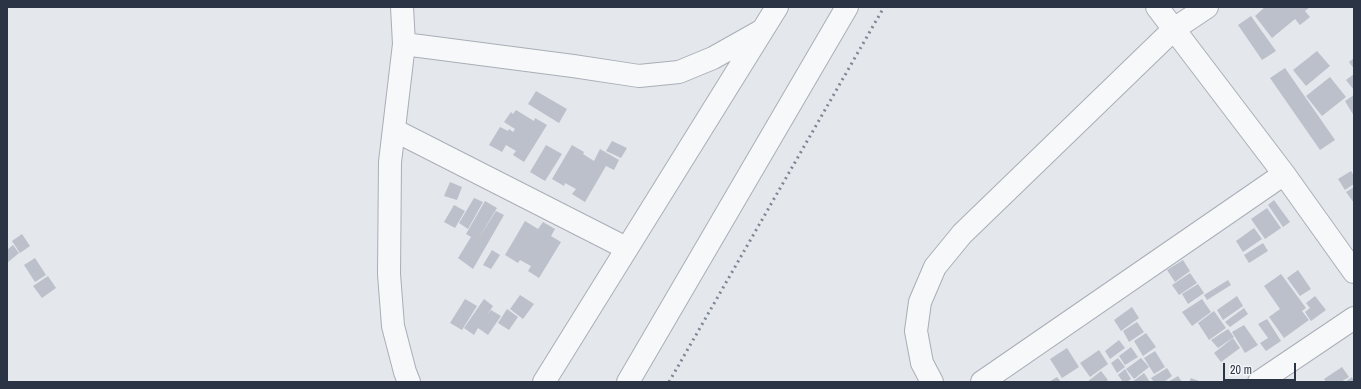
<!DOCTYPE html>
<style>
body{margin:0}
#map{position:relative;width:1361px;height:389px;overflow:hidden;background:#e4e7ec;font-family:"Archivo Narrow",sans-serif}
canvas{display:block}
.frame{position:absolute;inset:0;border:8px solid #2b3445;pointer-events:none}
.scale{position:absolute;left:1223px;top:363px;width:73px;height:18px;box-sizing:border-box;border:2px solid #2b3445;border-top:0;padding-left:5px;font-size:12px;line-height:14px;white-space:nowrap;color:#2b3445;-webkit-text-stroke:3px #f4f6f9;paint-order:stroke}
</style>
<div id="map">
<canvas width="1361" height="389"></canvas>
<div class="frame"></div>
<div class="scale">20 m</div>
</div>
<script>
const c = document.querySelector('canvas').getContext('2d');
c.lineJoin = 'round';
function fillPath(path, color) {
  c.fillStyle = color;
  c.fill(path, 'evenodd');
}
function poly(rows) {
  const path = new Path2D();
  for (const r of rows) {
    path.moveTo(r[0], r[1]);
    for (let i = 2; i < r.length; i += 2) path.lineTo(r[i], r[i + 1]);
  }
  return path;
}
function trace(path, color, width, dash) {
  c.strokeStyle = color;
  c.lineWidth = width;
  c.lineCap = dash ? 'butt' : 'round';
  c.setLineDash(dash || []);
  c.stroke(path);
}
fillPath(poly([
 [1265,7,1310,7,1305,11,1310,17,1300,25,1295,19,1272,38,1255,16],
 [1251,16,1276,51,1262,60,1238,25],
 [1317,51,1330,66,1306,86,1293,70],
 [1354,58,1354,69,1349,62],
 [1285,68,1335,140,1320,150,1270,78],
 [1354,74,1354,90,1346,80],
 [1330,77,1346,97,1322,116,1306,96],
 [536,91,567,109,559,123,528,104],
 [1354,95,1354,116,1345,101],
 [516,110,534,121,535,118,547,125,524,162,513,155,516,151,506,145,502,152,489,145,500,127,508,131,509,129,513,132,515,129,504,122,511,112,513,114],
 [612,141,627,148,621,158,606,151],
 [546,145,562,154,545,181,530,172],
 [572,145,584,152,583,154,594,161,600,149,619,160,614,170,606,166,585,202,572,194,576,189,565,183,564,186,552,179],
 [1351,171,1354,176,1354,184,1345,190,1338,179],
 [450,182,462,187,457,200,444,196],
 [1354,187,1354,203,1346,192],
 [474,198,483,202,468,229,459,223],
 [1274,200,1290,222,1283,227,1268,205],
 [485,201,497,208,477,241,496,211,504,215,473,269,458,258,471,237,466,234],
 [454,205,465,211,455,228,444,222],
 [1267,208,1281,228,1265,239,1251,219],
 [525,221,538,229,543,222,555,229,551,236,561,242,539,278,528,271,531,266,520,260,518,263,505,255],
 [1254,228,1262,239,1243,252,1236,241],
 [22,234,30,246,20,253,12,241],
 [1263,243,1268,251,1249,263,1244,255],
 [13,245,19,253,7,263,7,250],
 [492,250,500,255,491,269,483,265],
 [35,258,46,275,35,282,24,265],
 [1183,260,1190,271,1175,282,1167,270],
 [1298,270,1311,289,1300,296,1287,278],
 [1190,273,1197,283,1179,295,1172,285],
 [1281,274,1306,308,1302,311,1309,320,1284,338,1269,317,1280,309,1264,286],
 [48,276,56,288,42,298,33,286],
 [1228,280,1231,285,1207,300,1204,295],
 [1198,284,1204,293,1188,304,1182,294],
 [520,295,534,304,523,319,510,309],
 [1237,296,1243,306,1223,320,1217,310],
 [1315,296,1326,310,1311,321,1305,312,1310,308,1306,303],
 [465,299,477,306,462,330,450,323],
 [484,299,493,306,487,315,491,310,501,316,488,335,478,328,474,335,464,328],
 [1202,299,1211,312,1192,326,1182,312],
 [1132,307,1139,318,1121,331,1114,320],
 [1244,308,1248,314,1230,327,1225,322],
 [507,309,518,317,509,330,498,323],
 [1214,311,1226,328,1209,340,1198,323],
 [1267,319,1281,341,1266,351,1260,343,1268,338,1258,324],
 [1137,322,1144,332,1129,342,1123,331],
 [1244,325,1258,345,1245,353,1232,332],
 [1228,329,1234,337,1218,348,1211,340],
 [1146,333,1156,347,1143,356,1134,341],
 [1233,338,1240,348,1221,362,1214,353],
 [1119,340,1125,348,1110,359,1105,351],
 [1131,347,1138,357,1125,365,1119,356],
 [1067,348,1079,367,1062,378,1050,359],
 [1099,350,1108,364,1090,377,1080,363],
 [1155,351,1165,367,1154,374,1144,358],
 [1118,358,1125,367,1117,373,1111,363],
 [1141,358,1149,367,1134,379,1126,369],
 [1342,367,1349,377,1341,382,1326,382,1324,379],
 [1167,368,1172,376,1164,382,1154,382,1151,378],
 [1125,369,1131,379,1127,382,1123,382,1118,375],
 [1101,371,1108,380,1105,382,1087,382],
 [1144,373,1150,382,1132,382],
 [1178,376,1182,382,1168,382],
 [1057,377,1061,382,1049,382],
 [1352,377,1354,382,1345,382],
 [1191,378,1199,381,1198,382,1189,382]
]), '#bbc0ca');
const minor = poly([
 [402,7,404,44,390,162,389,274,393,326,405,372,409,382],
 [1157,7,1284,174,1354,272],
 [404,44,573,66,639,76,679,72,713,58,761,31],
 [394,130,626,248],
 [544,382,777,7],
 [628,382,847,7],
 [932,382,922,363,916,331,920,302,935,267,962,234,1174,29,1207,7],
 [982,382,1284,174],
 [1259,382,1354,318]
]);
trace(minor, '#a9aeb7', 24);
trace(minor, '#f7f8fa', 22);
trace(poly([
 [669,382,884,7]
]), '#7d8696', 3, [2, 4]);
</script>
